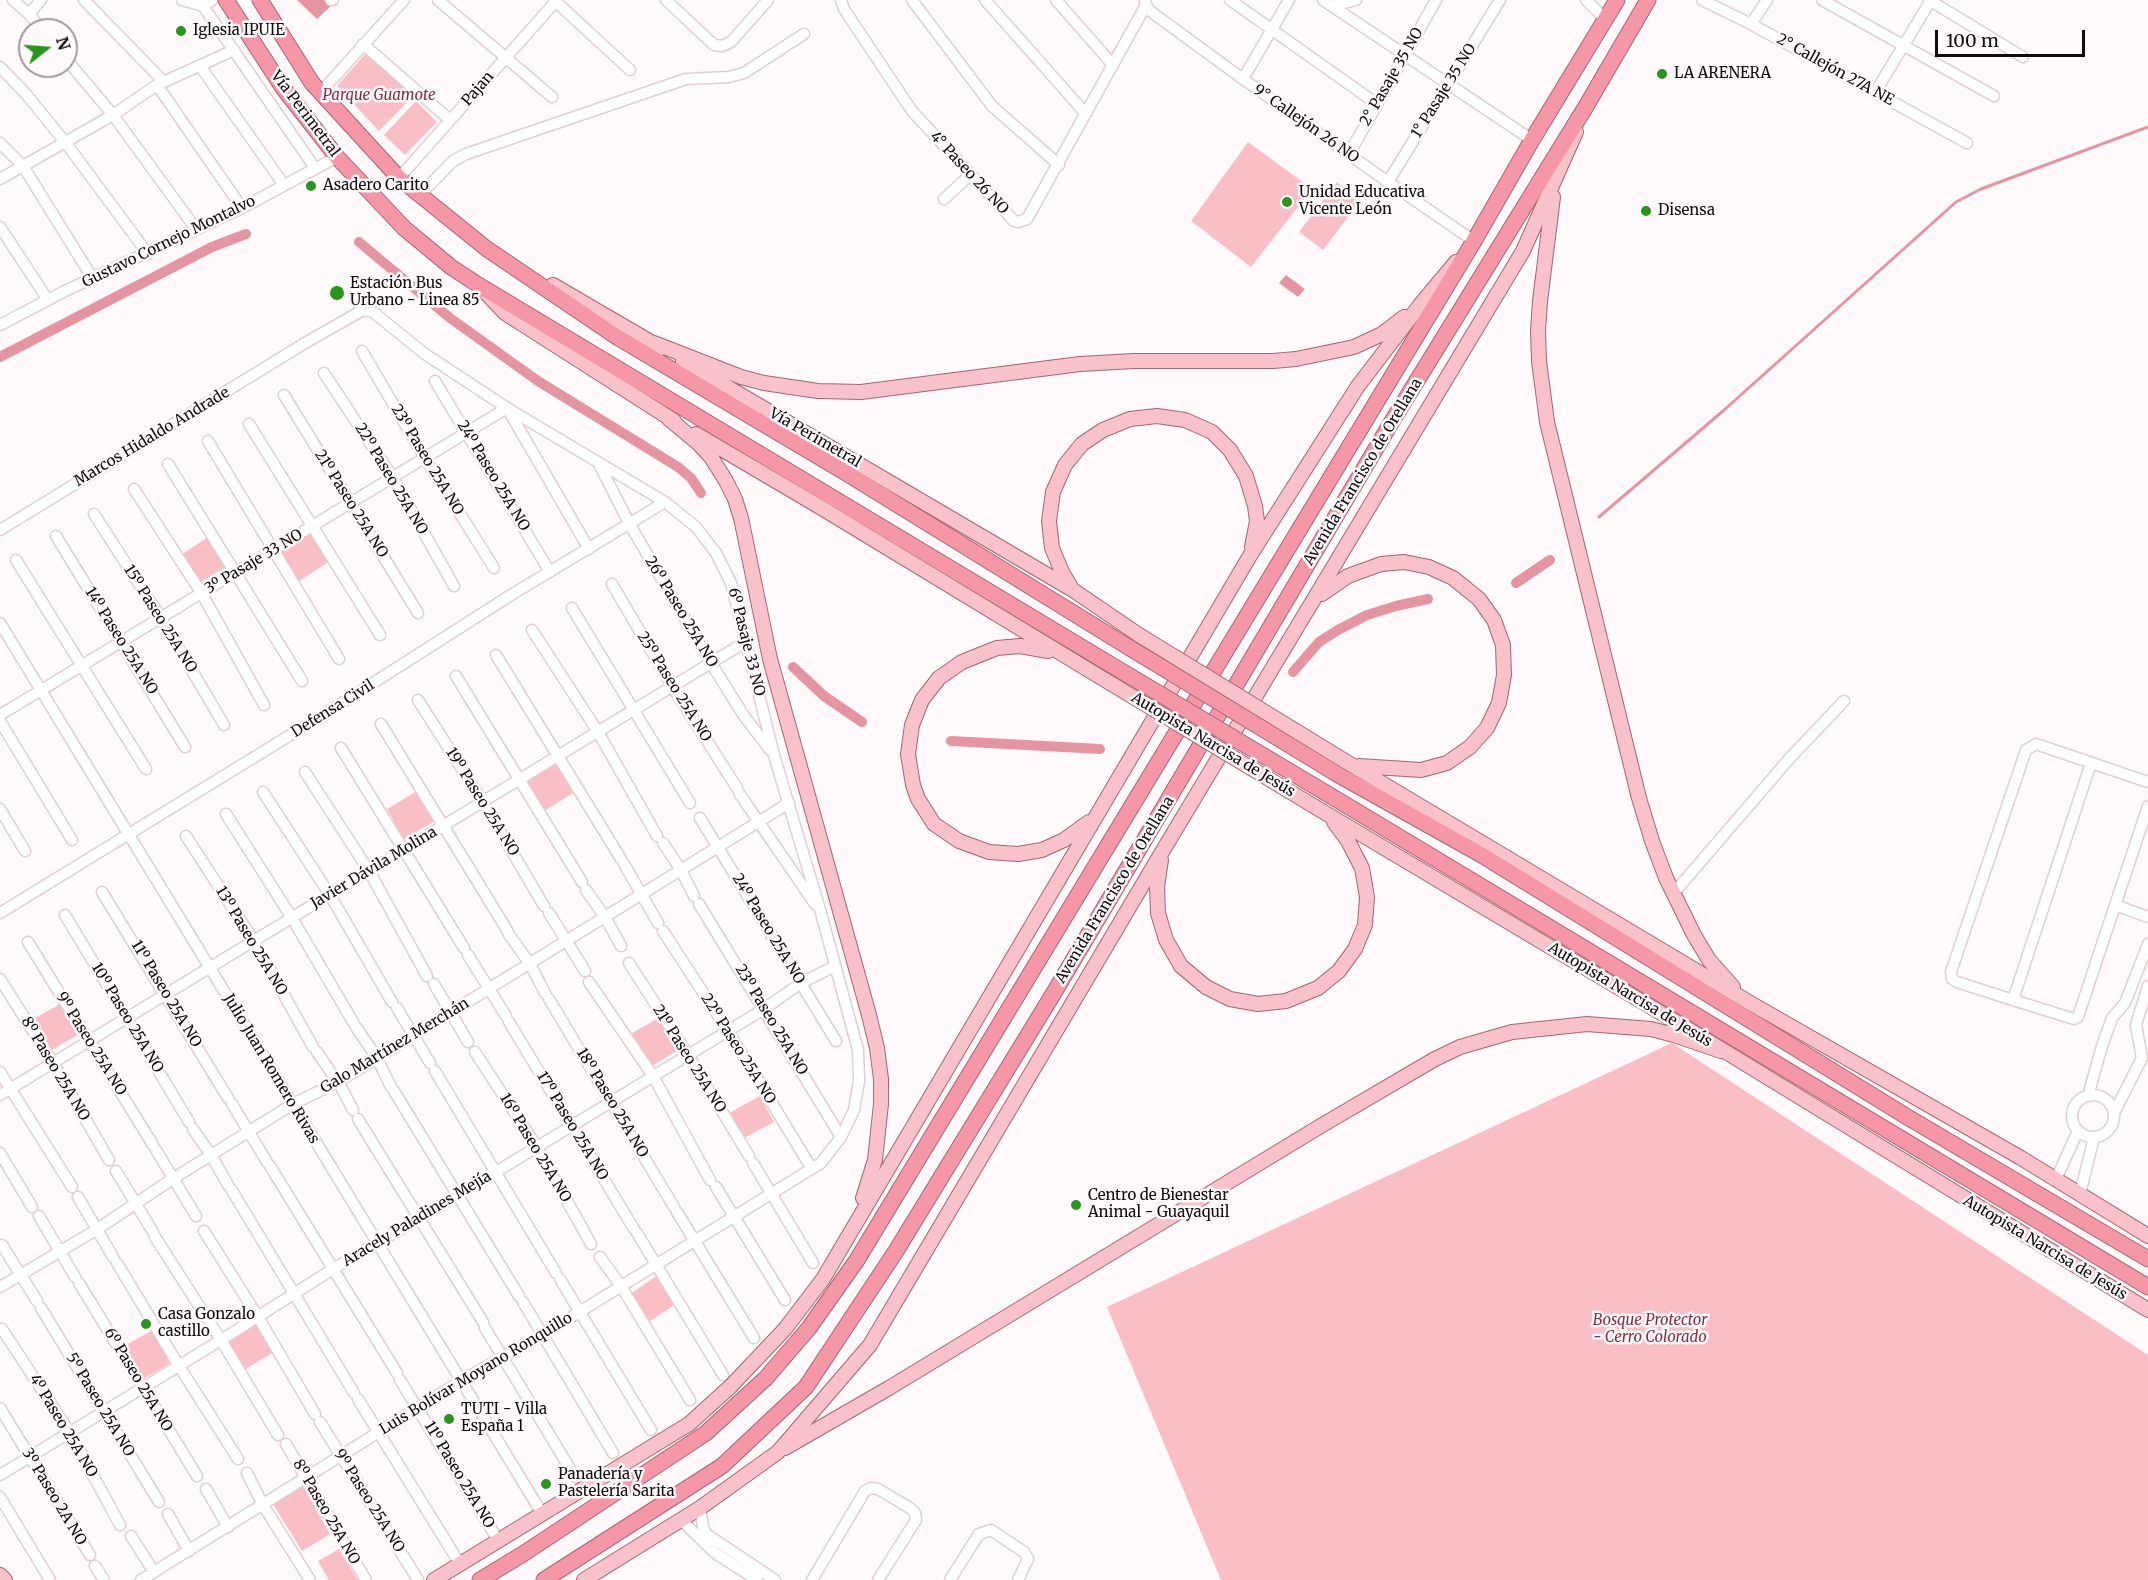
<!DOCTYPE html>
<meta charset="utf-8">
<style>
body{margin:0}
#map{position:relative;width:2148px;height:1580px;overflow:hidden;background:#fefafb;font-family:Merriweather,serif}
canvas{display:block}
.north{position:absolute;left:18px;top:18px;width:60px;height:60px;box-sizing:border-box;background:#fefafb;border:2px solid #9f9a9b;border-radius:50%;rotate:73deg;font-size:16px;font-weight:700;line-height:24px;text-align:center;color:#110b0c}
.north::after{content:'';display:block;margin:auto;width:21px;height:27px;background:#2a941c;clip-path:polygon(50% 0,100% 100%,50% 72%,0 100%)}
.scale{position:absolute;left:1935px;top:30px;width:150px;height:27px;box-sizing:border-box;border:3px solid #110b0c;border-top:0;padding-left:8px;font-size:18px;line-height:21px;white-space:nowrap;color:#110b0c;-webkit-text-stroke:4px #fefafb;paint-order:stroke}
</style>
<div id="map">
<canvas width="2148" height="1580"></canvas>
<div class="north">N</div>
<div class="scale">100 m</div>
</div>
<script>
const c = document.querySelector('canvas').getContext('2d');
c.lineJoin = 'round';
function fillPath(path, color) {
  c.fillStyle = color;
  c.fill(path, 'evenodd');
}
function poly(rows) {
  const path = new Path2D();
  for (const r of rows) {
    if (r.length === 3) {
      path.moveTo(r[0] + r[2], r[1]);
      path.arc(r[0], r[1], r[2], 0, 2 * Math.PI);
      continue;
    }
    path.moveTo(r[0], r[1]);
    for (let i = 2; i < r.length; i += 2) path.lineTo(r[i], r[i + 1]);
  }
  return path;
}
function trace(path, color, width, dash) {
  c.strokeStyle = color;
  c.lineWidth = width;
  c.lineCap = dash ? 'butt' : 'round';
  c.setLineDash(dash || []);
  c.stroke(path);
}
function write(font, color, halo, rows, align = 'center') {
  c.font = font + ' Merriweather,serif';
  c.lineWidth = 5;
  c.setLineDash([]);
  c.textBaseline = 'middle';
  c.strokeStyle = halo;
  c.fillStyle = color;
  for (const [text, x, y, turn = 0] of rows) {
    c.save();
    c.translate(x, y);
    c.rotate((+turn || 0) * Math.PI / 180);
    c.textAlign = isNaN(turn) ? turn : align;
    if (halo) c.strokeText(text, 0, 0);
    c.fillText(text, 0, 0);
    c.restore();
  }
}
fillPath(poly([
 [366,53,413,96,379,131,337,86],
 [416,101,437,122,405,155,384,135],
 [1248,142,1312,189,1251,267,1191,221],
 [1337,182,1360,201,1323,250,1299,232],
 [310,530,330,561,299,581,279,549],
 [211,535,229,565,199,583,181,555],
 [555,760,575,792,544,811,525,778],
 [417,791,435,821,404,839,387,809],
 [62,1003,81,1033,50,1051,30,1021],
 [660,1017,680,1049,650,1067,629,1035],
 [1672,1043,2148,1355,2148,1580,1221,1580,1107,1307],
 [760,1096,774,1122,742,1139,729,1113],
 [658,1275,676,1304,647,1323,629,1295],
 [255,1322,274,1352,244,1370,226,1339],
 [151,1331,171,1363,143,1379,124,1346],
 [303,1486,330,1534,302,1551,273,1504],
 [339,1549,358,1580,329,1580,318,1561]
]), '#fabec7');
fillPath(poly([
 [297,0,324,0,331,6,317,19],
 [1286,275,1305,289,1298,297,1279,283]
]), '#e595a2');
trace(poly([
 [1599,517,1723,411,1956,202,1981,189,2148,127]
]), '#e595a2', 3);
trace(poly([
 [359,242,450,318,538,381,678,467,691,478,701,493],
 [0,357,212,247,246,234],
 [1516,583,1550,560],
 [793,667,824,696,862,722],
 [1293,672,1319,642,1338,630,1367,615,1396,606,1428,599],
 [951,741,1100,749]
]), '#e595a2', 10);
const minor = poly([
 [13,0,29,14,42,30],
 [84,0,164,82],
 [182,0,203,6,212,0],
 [331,0,333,0],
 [438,0,552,97],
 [554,0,630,70],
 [666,0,714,45,722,46,731,42,768,0],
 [841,0,844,9,912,111,1014,221,1018,222,1027,219,1146,5],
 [912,0,992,106,1059,165],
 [985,0,1086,114],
 [1056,0,1113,65],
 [1145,0,1146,5,1150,11,1243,79,1388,182,1474,241],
 [1230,0,1377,104],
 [1323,0,1532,140],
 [1586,0,1605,19],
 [1702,0,1751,24,1967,143],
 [1822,0,1994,96],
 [1929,0,2023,57],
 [203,6,315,168],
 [1332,6,1356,0],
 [29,14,41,0],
 [1751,24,1767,0],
 [363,44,450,120],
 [66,59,113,115,196,229],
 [200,66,284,185],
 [0,67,26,94,65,142,148,254],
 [1243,79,1289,0],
 [157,85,242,208],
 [1876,91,1931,0],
 [321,92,404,0],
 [0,143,23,166,93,279],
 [1349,154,1436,0],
 [399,178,557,0],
 [0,179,113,115,157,85,234,50],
 [1388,182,1500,0],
 [419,196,453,161,466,154,686,79,729,77,744,73,804,34],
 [944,199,970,175],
 [0,227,48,300],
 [0,325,65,291,242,208,337,157],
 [362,351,425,458,494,568],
 [324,373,393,478,454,586],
 [435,381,550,572],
 [284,395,418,613],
 [249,424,380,635],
 [208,441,339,659],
 [168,464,302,681],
 [599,464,630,525,711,663,744,716,771,751],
 [134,489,202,594,264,705],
 [94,514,161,618,224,725],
 [0,530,305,343,363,310,373,312,425,354,507,408,665,502,696,527,716,553,731,583,774,755,821,913,858,1050,859,1081,854,1110,841,1137,821,1163,542,1335,461,1381,141,1580],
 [56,536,185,747],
 [16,560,146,769],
 [612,584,672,686,737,788],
 [572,608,690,803],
 [0,623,543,1515],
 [532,630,598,732,657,836],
 [496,655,621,859],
 [456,676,582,882],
 [418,700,483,802,544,906],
 [0,715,507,408,589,549],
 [0,721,72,840],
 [381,724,507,930],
 [341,748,464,948],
 [305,772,369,871,427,976],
 [2148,782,2036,744,2026,750,1951,972,1952,979,1957,982,2013,1000,2074,1019,2078,1017,2148,806],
 [263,792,330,895,392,1002],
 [739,793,815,904],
 [0,809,25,851],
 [226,814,292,918,353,1022],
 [700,818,836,1041],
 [186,836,254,941,313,1047],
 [663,843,681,870,694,896],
 [624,864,658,923],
 [586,890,605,917,621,946],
 [102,892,228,1098],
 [1673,894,1789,759,1844,701],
 [699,904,841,1137],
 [2115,905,2148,917],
 [0,913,323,715,511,595,665,502],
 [549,913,585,971],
 [65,915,189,1122],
 [663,931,728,1031,812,1169],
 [508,933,530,964,545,993],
 [28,942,153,1145],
 [468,955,506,1016],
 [629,963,688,1055,749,1156],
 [0,979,53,1063,109,1160],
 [589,982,653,1076,710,1180],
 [434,984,468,1042],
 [549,999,674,1207],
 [2013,1000,2091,763],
 [397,1008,430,1063],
 [509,1022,634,1229],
 [356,1027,377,1058,391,1087],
 [317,1052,341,1087,353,1110],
 [475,1052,537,1147,591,1244],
 [435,1071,556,1273],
 [0,1072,72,1187],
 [394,1091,519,1296],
 [0,1095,747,641],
 [2093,1116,21],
 [2088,1096,2102,1046,2112,1018,2125,1003,2148,944],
 [232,1104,267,1162],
 [2114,1113,2142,1058,2136,1025,2148,986],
 [358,1119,483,1322],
 [193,1129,211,1155,228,1185],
 [156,1150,196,1216],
 [0,1153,32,1207],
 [753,1163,813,1263],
 [270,1166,397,1373],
 [116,1171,153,1232],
 [2056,1179,2078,1131],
 [716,1187,785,1300],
 [231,1189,354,1393],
 [2080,1194,2094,1137],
 [78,1197,113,1257],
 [677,1212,754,1338],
 [39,1216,75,1277],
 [204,1231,258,1317,315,1414],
 [637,1233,723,1375],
 [155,1237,221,1340,278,1435],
 [2,1245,37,1301],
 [600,1257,621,1286,690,1400],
 [117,1263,179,1366,238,1459],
 [560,1279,651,1430],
 [79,1283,197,1476],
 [0,1287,96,1230,174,1178,293,1104,338,1082,789,803],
 [523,1302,613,1453],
 [41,1308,159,1502],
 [485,1328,575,1477],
 [2,1329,70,1433,120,1525],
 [400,1380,498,1540],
 [358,1399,460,1564],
 [0,1408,90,1555],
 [320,1422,418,1580],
 [286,1444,366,1580],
 [247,1473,263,1505,310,1580],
 [0,1475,221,1340,333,1269,420,1218,764,1009,801,983,835,966],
 [206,1489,228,1527],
 [0,1497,50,1580],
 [700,1508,703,1527,706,1534,775,1580],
 [168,1514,189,1551],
 [681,1520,715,1553,757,1580],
 [131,1536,154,1572],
 [95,1566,104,1580],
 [812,1580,865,1491,871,1488,878,1489,910,1508,915,1513,916,1520,878,1580],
 [950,1580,979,1534,991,1530,1024,1552,1028,1559,1018,1580]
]);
const major = poly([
 [1553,197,1540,301,1538,331,1539,361,1547,422,1639,798,1652,841,1666,878,1694,935,1709,960,1733,987],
 [553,285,661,348],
 [487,294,505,313,674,421],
 [654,343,741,377,764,383,818,391,861,392,1080,364,1134,361,1273,361,1296,359,1354,347,1382,334,1404,317],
 [683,361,1073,590,1139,635],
 [668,418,698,443,711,457,726,481,735,499,741,518,770,659,869,1015,877,1048,881,1079,881,1104,875,1160,863,1198],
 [696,434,820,507,1110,683],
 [1072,589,1062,572,1052,548,1049,521,1053,492,1065,465,1082,444,1103,430,1130,419,1157,416,1185,420,1212,432,1230,450,1246,476,1255,506,1257,521,1252,547],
 [1322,594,1348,576,1381,564,1404,562,1429,567,1453,578,1479,599,1494,620,1503,645,1504,675,1499,703,1487,728,1470,747,1447,763,1421,770,1359,766],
 [1048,651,1020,646,997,648,962,662,939,678,922,700,912,725,908,754,913,785,918,799,934,824,959,841,989,852,1018,854,1042,850,1064,840,1089,822],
 [1345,761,1752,1004,2021,1158,2148,1236],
 [1317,808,1698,1035,2148,1310],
 [1161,860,1157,887,1158,913,1166,940,1181,966,1206,987,1230,999,1258,1004,1286,1001,1318,988,1339,971,1355,949,1365,925,1367,897,1362,868,1348,841,1334,822],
 [785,1448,889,1388,1324,1124,1435,1059,1460,1047,1512,1032,1587,1024,1651,1029,1674,1035,1721,1051],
 [0,1575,5,1580],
 [434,1580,689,1424,730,1387,785,1329,823,1279,1251,554,1358,386,1420,305,1456,262],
 [584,1580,700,1508,778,1452,870,1345,1162,852,1523,251,1576,132]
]);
const highway = poly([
 [226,0,283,88,337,157,404,228,451,267,480,286,1118,669],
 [260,0,312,83,399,178,487,249,617,337,846,473,1130,648],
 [1337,774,1480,854,1909,1118,2148,1259],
 [1326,793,2148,1287],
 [480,1580,523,1554,706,1433,766,1378,809,1328,857,1260,1474,241,1532,140,1617,0],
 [544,1580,722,1466,806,1387,896,1251,1052,996,1394,418,1585,108,1648,0]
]);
trace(minor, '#e0cfd1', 13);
trace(major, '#a56671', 16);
trace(highway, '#a56671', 17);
trace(minor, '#fff', 10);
trace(major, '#f9c1ca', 14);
trace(highway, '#f597a7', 15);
const majorBridge = poly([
 [1139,635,1345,761],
 [1110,683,1317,808]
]);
const highwayBridge = poly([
 [1130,648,1337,774],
 [1118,669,1326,793]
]);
trace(majorBridge, '#a56671', 16, []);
trace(highwayBridge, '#a56671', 17, []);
trace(majorBridge, '#f9c1ca', 14);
trace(highwayBridge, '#f597a7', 15);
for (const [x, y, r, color] of [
 [181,31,6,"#2a941c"],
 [1662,74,6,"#2a941c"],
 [311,186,6,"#2a941c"],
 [1287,202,6,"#2a941c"],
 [1646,211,6,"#2a941c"],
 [337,293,8,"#2a941c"],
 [1076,1205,6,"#2a941c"],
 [146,1324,6,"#2a941c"],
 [449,1419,6,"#2a941c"],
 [546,1484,6,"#2a941c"]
]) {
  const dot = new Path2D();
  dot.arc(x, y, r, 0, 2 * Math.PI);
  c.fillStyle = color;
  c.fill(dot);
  trace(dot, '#fefafb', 2);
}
write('15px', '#110b0c', '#fefafb', [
 ["Iglesia IPUIE",193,31],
 ["LA ARENERA",1674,74],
 ["Asadero Carito",323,186],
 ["Unidad Educativa",1299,193],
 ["Vicente León",1299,210],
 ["Disensa",1658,211],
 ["Estación Bus",350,284],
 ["Urbano - Linea 85",350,301],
 ["Centro de Bienestar",1088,1196],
 ["Animal - Guayaquil",1088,1213],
 ["Casa Gonzalo",158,1315],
 ["castillo",158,1332],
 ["TUTI - Villa",461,1410],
 ["España 1",461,1427],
 ["Panadería y",558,1475],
 ["Pastelería Sarita",558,1492]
], 'left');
write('15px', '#110b0c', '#fefafb', [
 ["2° Callejón 27A NE",1835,70,29],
 ["2° Pasaje 35 NO",1392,77,-60],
 ["Pajan",478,89,-49],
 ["1° Pasaje 35 NO",1444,91,-58],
 ["Vía Perimetral",305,114,53],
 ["9° Callejón 26 NO",1306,124,35],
 ["4° Paseo 26 NO",969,173,47],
 ["Gustavo Cornejo Montalvo",169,242,-26],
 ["Marcos Hidaldo Andrade",152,437,-31],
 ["Vía Perimetral",815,438,30],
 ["23º Paseo 25A NO",427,460,59],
 ["Avenida Francisco de Orellana",1363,472,-59],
 ["24º Paseo 25A NO",493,476,59],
 ["22º Paseo 25A NO",391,479,59],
 ["21º Paseo 25A NO",351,504,58],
 ["3º Pasaje 33 NO",254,562,-31],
 ["26º Paseo 25A NO",681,612,59],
 ["15º Paseo 25A NO",160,619,58],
 ["14º Paseo 25A NO",121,641,58],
 ["6º Pasaje 33 NO",746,642,76],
 ["25º Paseo 25A NO",674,687,58],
 ["Defensa Civil",333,709,-32],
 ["Autopista Narcisa de Jesús",1213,745,31],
 ["19º Paseo 25A NO",482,802,58],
 ["Javier Dávila Molina",374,868,-31],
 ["Avenida Francisco de Orellana",1115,890,-59],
 ["24º Paseo 25A NO",768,929,59],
 ["13º Paseo 25A NO",251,941,59],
 ["11º Paseo 25A NO",166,994,59],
 ["Autopista Narcisa de Jesús",1630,995,31],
 ["10º Paseo 25A NO",127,1018,59],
 ["23º Paseo 25A NO",771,1020,59],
 ["9º Paseo 25A NO",91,1044,58],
 ["Galo Martínez Merchán",395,1046,-31],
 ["22º Paseo 25A NO",738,1049,58],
 ["21º Paseo 25A NO",689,1059,58],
 ["8º Paseo 25A NO",55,1069,59],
 ["Julio Juan Romero Rivas",271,1069,59],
 ["18º Paseo 25A NO",612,1103,59],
 ["17º Paseo 25A NO",572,1126,59],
 ["16º Paseo 25A NO",535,1148,59],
 ["Aracely Paladines Mejía",417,1219,-31],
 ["Autopista Narcisa de Jesús",2045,1248,31],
 ["Luis Bolívar Moyano Ronquillo",476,1374,-31],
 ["6º Paseo 25A NO",138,1380,59],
 ["5º Paseo 25A NO",100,1405,59],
 ["4º Paseo 25A NO",63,1426,59],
 ["11º Paseo 25A NO",459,1475,59],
 ["3º Paseo 2A NO",54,1497,59],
 ["9º Paseo 25A NO",369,1501,58],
 ["8º Paseo 25A NO",326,1512,60]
]);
write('italic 15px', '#8a2d44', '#fefafb', [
 ["Parque Guamote",379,96],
 ["Bosque Protector",1650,1321],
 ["- Cerro Colorado",1650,1338]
]);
</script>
